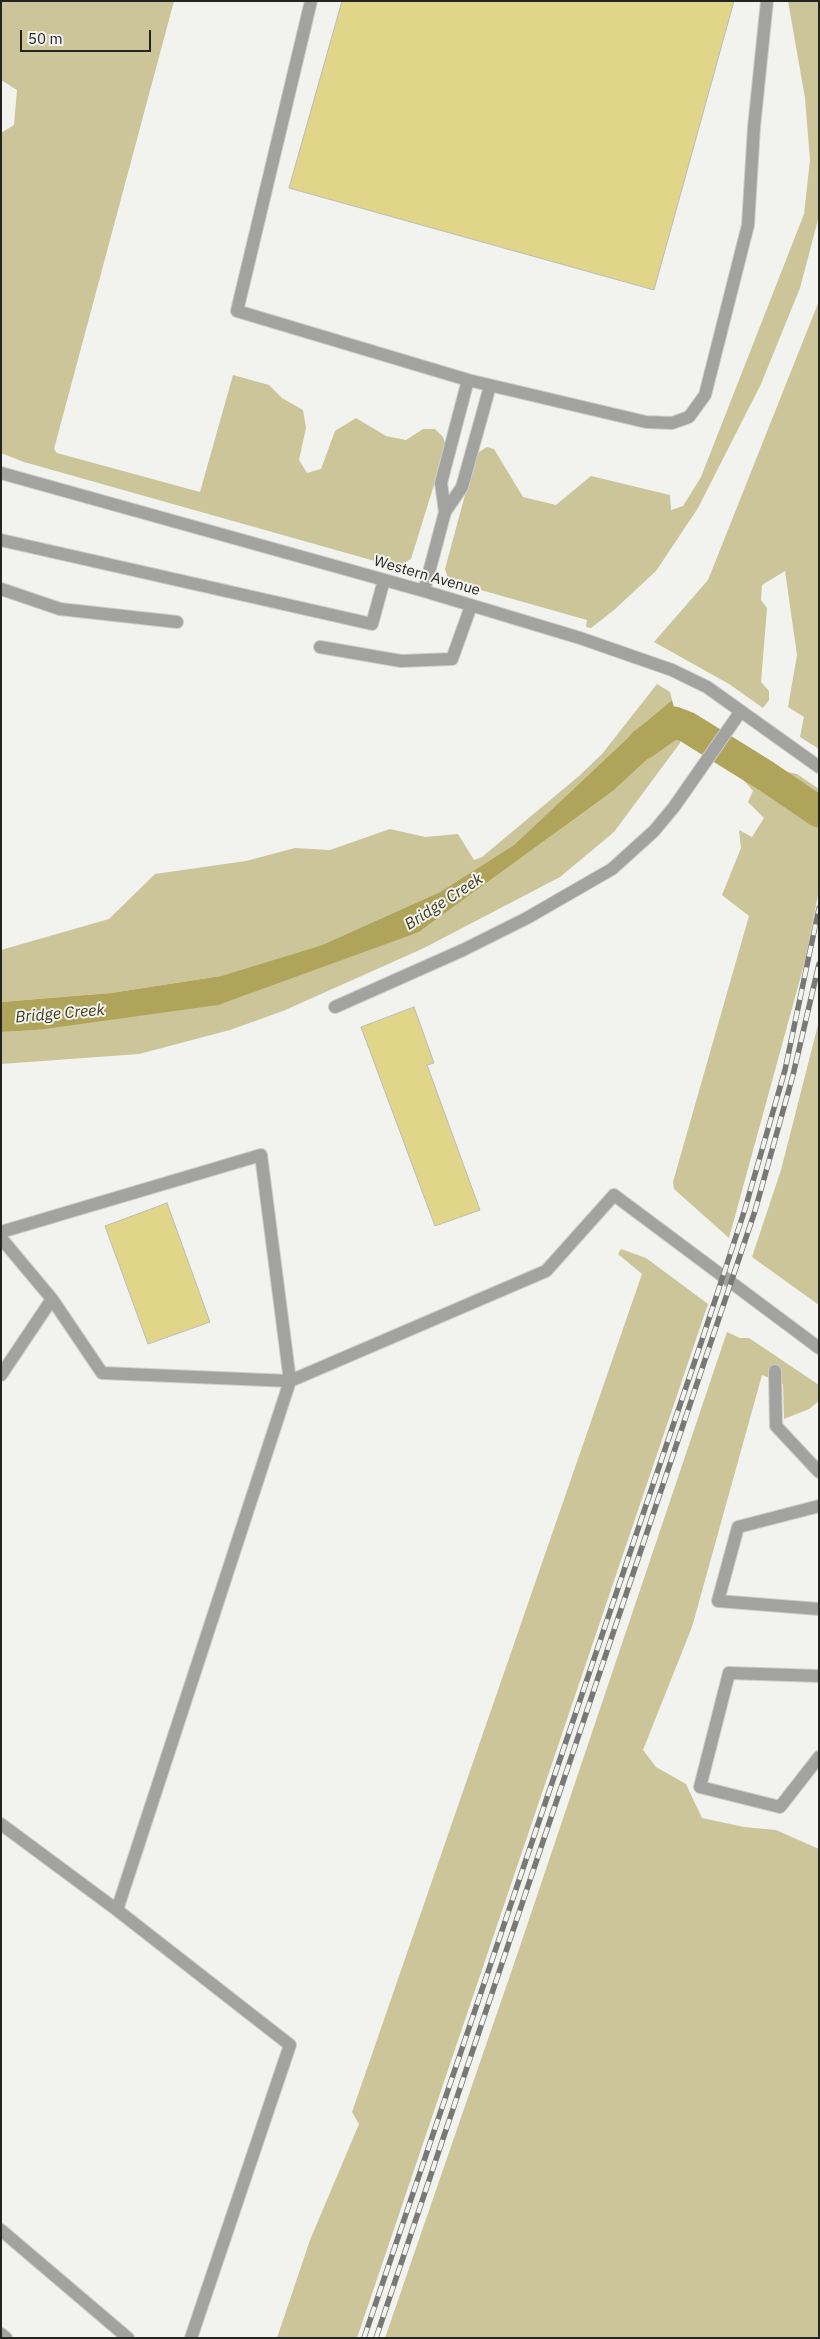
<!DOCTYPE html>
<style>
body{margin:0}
#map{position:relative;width:820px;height:2339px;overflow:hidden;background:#f2f2ee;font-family:"IBM Plex Sans",sans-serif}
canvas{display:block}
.frame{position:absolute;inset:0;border:2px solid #242423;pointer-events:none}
.scale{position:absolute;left:20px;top:30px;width:131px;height:22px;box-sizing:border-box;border:2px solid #242423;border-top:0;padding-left:6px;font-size:15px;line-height:18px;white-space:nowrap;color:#242423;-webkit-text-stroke:4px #f2f2ee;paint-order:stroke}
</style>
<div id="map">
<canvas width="820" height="2339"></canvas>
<div class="frame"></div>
<div class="scale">50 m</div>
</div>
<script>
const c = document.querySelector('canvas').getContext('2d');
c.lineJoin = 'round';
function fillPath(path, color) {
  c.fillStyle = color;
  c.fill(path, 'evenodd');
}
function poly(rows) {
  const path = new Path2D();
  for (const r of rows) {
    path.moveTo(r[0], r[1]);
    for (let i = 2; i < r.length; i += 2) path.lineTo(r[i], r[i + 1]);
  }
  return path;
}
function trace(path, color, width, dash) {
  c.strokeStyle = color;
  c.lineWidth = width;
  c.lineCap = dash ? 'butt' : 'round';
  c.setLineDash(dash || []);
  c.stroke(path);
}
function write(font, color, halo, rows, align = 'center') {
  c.font = font + ' "IBM Plex Sans",sans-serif';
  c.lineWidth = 4;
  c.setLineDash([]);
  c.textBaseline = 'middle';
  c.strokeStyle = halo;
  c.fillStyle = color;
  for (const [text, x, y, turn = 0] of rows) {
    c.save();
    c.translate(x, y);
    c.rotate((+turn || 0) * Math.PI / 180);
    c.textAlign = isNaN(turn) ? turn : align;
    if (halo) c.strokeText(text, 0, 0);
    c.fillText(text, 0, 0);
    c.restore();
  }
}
fillPath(poly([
 [1,1,174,1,54,449,57,453,200,492,233,375,269,385,282,398,303,410,306,428,299,460,307,473,321,469,335,431,356,418,386,436,406,440,423,429,435,429,443,437,446,446,411,559,396,567,24,462,1,453,1,133,14,125,17,90,1,80],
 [788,1,819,1,819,216,800,288,761,384,698,508,656,571,614,610,591,628,586,627,587,620,449,581,445,569,476,454,487,447,494,449,523,497,556,505,591,476,670,495,671,510,683,506,701,477,804,214,810,160,805,98],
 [819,301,819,749,800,737,804,717,788,707,797,655,785,571,762,585,761,600,767,608,761,682,769,691,769,700,763,708,729,684,654,642,708,580],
 [657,684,670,692,672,700,635,731,514,845,440,892,322,945,221,976,111,993,1,1002,1,950,109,919,155,874,246,861,295,848,330,850,390,829,425,837,458,834,474,860,482,857,579,776,602,754],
 [680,729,680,743,614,832,560,877,424,948,283,1011,230,1030,139,1054,1,1064,1,1032,37,1030,419,932,613,791],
 [773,769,797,774,819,789,819,803],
 [736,771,743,771,819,825,819,890,805,961,729,1238,674,1189,673,1182,749,916,722,895,741,848,739,830,752,837,764,818,748,802,753,791],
 [819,1021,819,1305,752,1257,781,1170],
 [621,1249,646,1258,708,1304,357,2338,277,2338,310,2240,359,2124,352,2112,642,1274,618,1254],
 [727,1332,740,1338,749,1338,819,1385,819,1401,809,1409,784,1419,783,1384,762,1375,692,1627,643,1750,656,1767,686,1784,702,1818,744,1827,776,1830,819,1849,819,2338,385,2338,516,1958]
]), '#cbc599');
fillPath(poly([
 [672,700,680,729,613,791,419,932,218,1005,37,1030,1,1032,1,1002,111,993,221,976,322,945,440,892,514,845,635,731],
 [773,769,819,803,819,825,743,771]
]), '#afa459');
trace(poly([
 [643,744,674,722,687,727,766,776,819,812]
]), '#afa459', 31);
const building = poly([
 [342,1,734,1,654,290,289,188,342,1],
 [414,1007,434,1063,427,1065,480,1210,435,1226,361,1027,414,1007],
 [167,1203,210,1322,148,1344,105,1226,167,1203]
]);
fillPath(building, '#e0d588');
trace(building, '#bcbcb8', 1);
const minor = poly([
 [311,1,237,311,468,380,646,422,672,423,689,417,705,395,748,225,754,127,767,1],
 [1,473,424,591,580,638,672,670,707,687,819,767],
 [445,512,441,483,468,380],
 [1,540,372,624,384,580],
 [1,589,60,609,177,622],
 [424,591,445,512,462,487,490,386],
 [320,647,401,661,452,659,471,606],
 [335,1007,463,950,527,918,612,869,654,831,674,807,741,711],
 [1,1232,261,1155,290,1381,117,1910],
 [1,1238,52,1299],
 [775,1371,776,1426,819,1472],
 [1,1375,52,1299,102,1373,290,1381,546,1271,614,1195,819,1348],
 [819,1506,738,1527,718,1601,819,1609],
 [819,1676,729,1673,700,1787,780,1807,819,1757],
 [1,1824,117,1910,290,2045,191,2338],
 [1,2230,128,2338],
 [1,2334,6,2338]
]);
trace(minor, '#cdcdc9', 14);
trace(minor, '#a2a2a0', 12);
const rail = poly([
 [364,2338,702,1340,745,1209,785,1070,819,908],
 [376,2338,755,1211,793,1075,819,964]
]);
trace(rail, '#787876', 5.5);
trace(rail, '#f2f2ee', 4, [11]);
write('15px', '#242423', '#f2f2ee', [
 ["Western Avenue",427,576,16]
]);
write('italic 16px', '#3e3a18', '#f2f2ee', [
 ["Bridge Creek",444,902,-33],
 ["Bridge Creek",60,1014,-5]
]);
</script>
